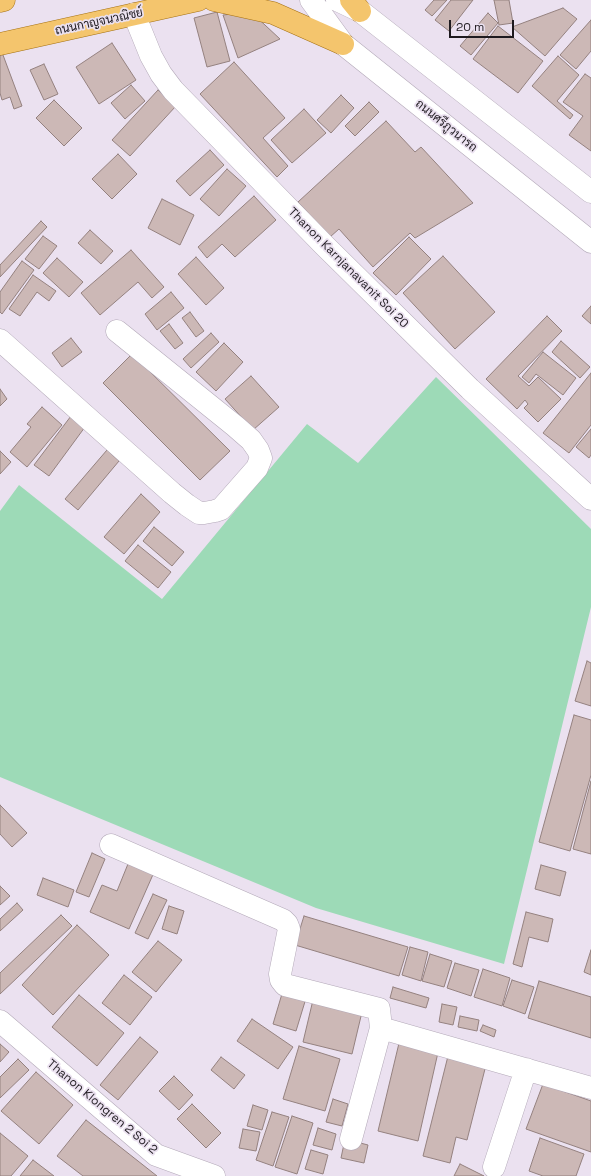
<!DOCTYPE html>
<meta charset="utf-8">
<style>
body{margin:0}
#map{position:relative;width:591px;height:1176px;overflow:hidden;background:#ebe1f0;font-family:"Space Grotesk",sans-serif}
canvas{display:block}
.scale{position:absolute;left:449px;top:20px;width:65px;height:18px;box-sizing:border-box;border:2px solid #1e1a1f;border-top:0;padding-left:5px;font-size:12px;line-height:14px;white-space:nowrap;color:#1e1a1f;-webkit-text-stroke:3px #ebe1f0;paint-order:stroke}
</style>
<div id="map">
<canvas width="591" height="1176"></canvas>
<div class="scale">20 m</div>
</div>
<script>
const c = document.querySelector('canvas').getContext('2d');
c.lineJoin = 'round';
function fillPath(path, color) {
  c.fillStyle = color;
  c.fill(path, 'evenodd');
}
function poly(rows) {
  const path = new Path2D();
  for (const r of rows) {
    path.moveTo(r[0], r[1]);
    for (let i = 2; i < r.length; i += 2) path.lineTo(r[i], r[i + 1]);
  }
  return path;
}
function trace(path, color, width, dash) {
  c.strokeStyle = color;
  c.lineWidth = width;
  c.lineCap = dash ? 'butt' : 'round';
  c.setLineDash(dash || []);
  c.stroke(path);
}
function write(font, color, halo, rows, align = 'center') {
  c.font = font + ' "Space Grotesk",Sarabun,sans-serif';
  c.lineWidth = 3.5;
  c.setLineDash([]);
  c.textBaseline = 'middle';
  c.strokeStyle = halo;
  c.fillStyle = color;
  for (const [text, x, y, turn = 0] of rows) {
    c.save();
    c.translate(x, y);
    c.rotate((+turn || 0) * Math.PI / 180);
    c.textAlign = isNaN(turn) ? turn : align;
    if (halo) c.strokeText(text, 0, 0);
    c.fillText(text, 0, 0);
    c.restore();
  }
}
fillPath(poly([
 [436,377,591,529,591,607,504,964,316,908,0,777,0,511,19,485,162,599,307,424,358,463]
]), '#9ddab7');
const building = poly([
 [434,0,447,0,432,16,425,10,434,0],
 [451,0,473,0,449,31,435,20,451,0],
 [494,0,509,0,513,23,499,25,494,0],
 [563,8,577,19,545,56,512,27,563,8],
 [217,12,230,61,207,67,194,18,217,12],
 [251,12,280,39,238,58,223,15,251,12],
 [488,13,498,23,471,55,460,46,488,13],
 [591,20,591,51,576,69,560,55,591,20],
 [498,26,543,61,518,93,473,59,498,26],
 [112,43,136,80,99,104,76,67,112,43],
 [0,47,22,106,14,109,10,97,2,100,0,93,0,47],
 [558,56,579,75,557,101,573,115,570,119,532,86,558,56],
 [234,62,285,118,263,138,288,166,277,177,200,94,234,62],
 [44,64,58,94,44,100,30,70,44,64],
 [585,74,591,78,591,151,569,135,583,116,563,102,585,74],
 [131,85,145,101,125,119,111,103,131,85],
 [158,90,176,106,130,156,112,140,158,90],
 [341,95,354,108,331,133,317,120,341,95],
 [54,100,82,128,64,146,36,118,54,100],
 [369,102,379,112,355,136,345,126,369,102],
 [304,109,326,133,292,163,271,140,304,109],
 [386,121,415,152,421,147,473,203,415,238,410,233,373,267,339,229,330,237,298,202,386,121],
 [210,150,224,165,190,196,176,181,210,150],
 [118,154,137,174,112,199,92,179,118,154],
 [227,169,246,186,219,216,200,199,227,169],
 [254,196,276,220,235,257,222,244,207,258,198,247,254,196],
 [162,199,194,215,180,245,148,228,162,199],
 [41,221,47,227,0,277,0,265,41,221],
 [90,230,113,251,101,264,78,243,90,230],
 [43,236,57,246,39,269,25,259,43,236],
 [409,237,431,259,396,295,373,273,409,237],
 [131,250,164,287,152,298,138,282,100,315,81,293,131,250],
 [443,256,495,312,455,349,403,293,443,256],
 [196,257,224,288,206,305,178,274,196,257],
 [57,258,83,282,69,297,43,273,57,258],
 [22,261,34,270,2,314,0,312,0,292,22,261],
 [33,275,56,291,49,301,37,292,20,316,9,309,33,275],
 [171,292,184,308,157,330,145,314,171,292],
 [591,306,591,324,582,316,591,306],
 [190,312,204,331,196,337,182,318,190,312],
 [547,316,562,331,518,376,529,386,538,377,561,399,538,422,524,408,528,404,525,400,517,409,486,379,547,316],
 [169,324,183,343,175,349,160,331,169,324],
 [211,333,219,342,191,368,183,359,211,333],
 [71,338,82,352,62,367,52,353,71,338],
 [561,341,590,367,580,378,552,352,561,341],
 [224,343,243,362,216,391,196,372,224,343],
 [543,352,576,378,563,395,536,374,529,383,522,377,543,352],
 [132,354,230,451,200,480,103,383,132,354],
 [591,373,591,425,569,453,543,433,591,373],
 [251,376,279,407,253,430,225,399,251,376],
 [0,389,7,399,0,406,0,389],
 [42,407,62,425,27,467,10,452,31,427,27,424,42,407],
 [71,416,85,427,49,476,34,465,71,416],
 [591,429,591,455,589,458,576,447,591,429],
 [107,450,119,461,78,510,65,499,107,450],
 [0,451,11,462,0,474,0,451],
 [141,494,160,512,124,554,104,537,141,494],
 [154,527,184,552,172,566,143,541,154,527],
 [138,545,171,572,158,588,125,561,138,545],
 [587,661,591,663,591,706,575,701,587,661],
 [574,715,591,720,591,775,570,851,539,842,574,715],
 [591,781,591,854,573,849,591,781],
 [0,805,27,833,12,847,0,834,0,805],
 [92,853,105,859,89,897,76,892,92,853],
 [130,859,155,870,129,929,90,912,102,885,117,891,130,859],
 [541,865,566,872,560,896,535,889,541,865],
 [43,878,74,890,68,907,37,895,43,878],
 [0,886,10,896,0,905,0,886],
 [153,894,167,900,148,939,135,933,153,894],
 [17,903,23,910,0,931,0,919,17,903],
 [169,906,184,911,177,934,162,929,169,906],
 [526,912,553,919,548,942,529,937,522,967,513,964,526,912],
 [61,915,72,926,0,994,0,973,61,915],
 [304,916,408,947,399,976,295,945,304,916],
 [77,925,109,955,53,1015,22,985,77,925],
 [158,941,182,960,156,992,132,972,158,941],
 [410,947,428,952,421,981,402,975,410,947],
 [591,950,591,975,584,972,591,950],
 [430,954,452,961,444,987,422,981,430,954],
 [455,963,479,970,471,996,447,988,455,963],
 [483,969,510,978,502,1006,474,997,483,969],
 [124,975,152,997,130,1025,102,1003,124,975],
 [512,980,534,987,525,1014,503,1006,512,980],
 [539,981,591,997,591,1038,528,1018,539,981],
 [284,987,307,995,296,1031,273,1024,284,987],
 [393,987,429,998,426,1008,390,998,393,987],
 [79,995,124,1033,97,1066,52,1027,79,995],
 [313,1000,362,1012,352,1054,303,1042,313,1000],
 [442,1004,457,1007,453,1025,439,1022,442,1004],
 [460,1016,479,1020,477,1031,458,1027,460,1016],
 [252,1019,293,1047,278,1069,237,1041,252,1019],
 [483,1025,496,1030,494,1037,480,1031,483,1025],
 [140,1037,158,1052,118,1100,100,1085,140,1037],
 [400,1039,439,1048,418,1141,378,1131,400,1039],
 [0,1044,9,1052,0,1062,0,1044],
 [299,1046,340,1059,325,1111,283,1099,299,1046],
 [449,1052,487,1061,467,1140,456,1137,450,1163,423,1156,449,1052],
 [221,1057,245,1075,234,1089,211,1070,221,1057],
 [18,1059,29,1070,0,1098,0,1077,18,1059],
 [36,1072,73,1105,39,1144,1,1111,36,1072],
 [174,1076,193,1095,179,1110,159,1091,174,1076],
 [543,1084,591,1101,591,1152,526,1129,543,1084],
 [333,1099,348,1104,342,1126,326,1122,333,1099],
 [192,1104,221,1133,206,1148,177,1119,192,1104],
 [253,1105,268,1110,262,1130,247,1126,253,1105],
 [272,1112,289,1117,273,1166,256,1160,272,1112],
 [292,1116,313,1123,297,1174,275,1167,292,1116],
 [86,1120,157,1176,83,1176,57,1156,86,1120],
 [318,1128,336,1134,332,1150,313,1145,318,1128],
 [243,1129,260,1132,256,1151,239,1148,243,1129],
 [0,1133,28,1156,11,1176,0,1176,0,1133],
 [540,1138,584,1154,576,1176,543,1176,529,1171,540,1138],
 [345,1139,368,1145,364,1163,341,1158,345,1139],
 [311,1150,328,1155,323,1174,305,1169,311,1150],
 [33,1160,54,1176,20,1176,33,1160],
 [460,1164,484,1176,454,1176,460,1164]
]);
fillPath(building, '#ccb8b6');
trace(building, '#94817f', 1);
const minor = poly([
 [134,14,151,56,161,74,173,90,324,245,470,389,591,499],
 [0,340,172,493,187,505,199,513,204,513,215,511,221,509,257,468,261,458,258,450,251,440,235,426,117,331],
 [111,845,283,920,287,924,289,929,280,974,281,980,285,985,379,1009,381,1028,591,1088],
 [0,1021,156,1155,214,1176],
 [351,1139,381,1028],
 [494,1167,526,1069]
]);
const secondary = poly([
 [311,0,343,44,591,242],
 [337,0,360,11,591,192]
]);
const primary = poly([
 [214,0,273,13,343,44],
 [351,0,360,11],
 [0,1,4,0],
 [0,44,198,0]
]);
trace(minor, '#b3a9b8', 23);
trace(secondary, '#b3a9b8', 23);
trace(primary, '#a47013', 23);
trace(minor, '#fff', 22);
trace(secondary, '#fff', 22);
trace(primary, '#f4c56d', 22);
write('12px', '#1e1a1f', '#ebe1f0', [
 ["ถนนกาญจนวณิชย์",99,22,-12],
 ["ถนนศรีภูวนารถ",446,126,39],
 ["Thanon Karnjanavanit Soi 20",348,268,45],
 ["Thanon Klongren 2 Soi 2",102,1107,40]
]);
</script>
